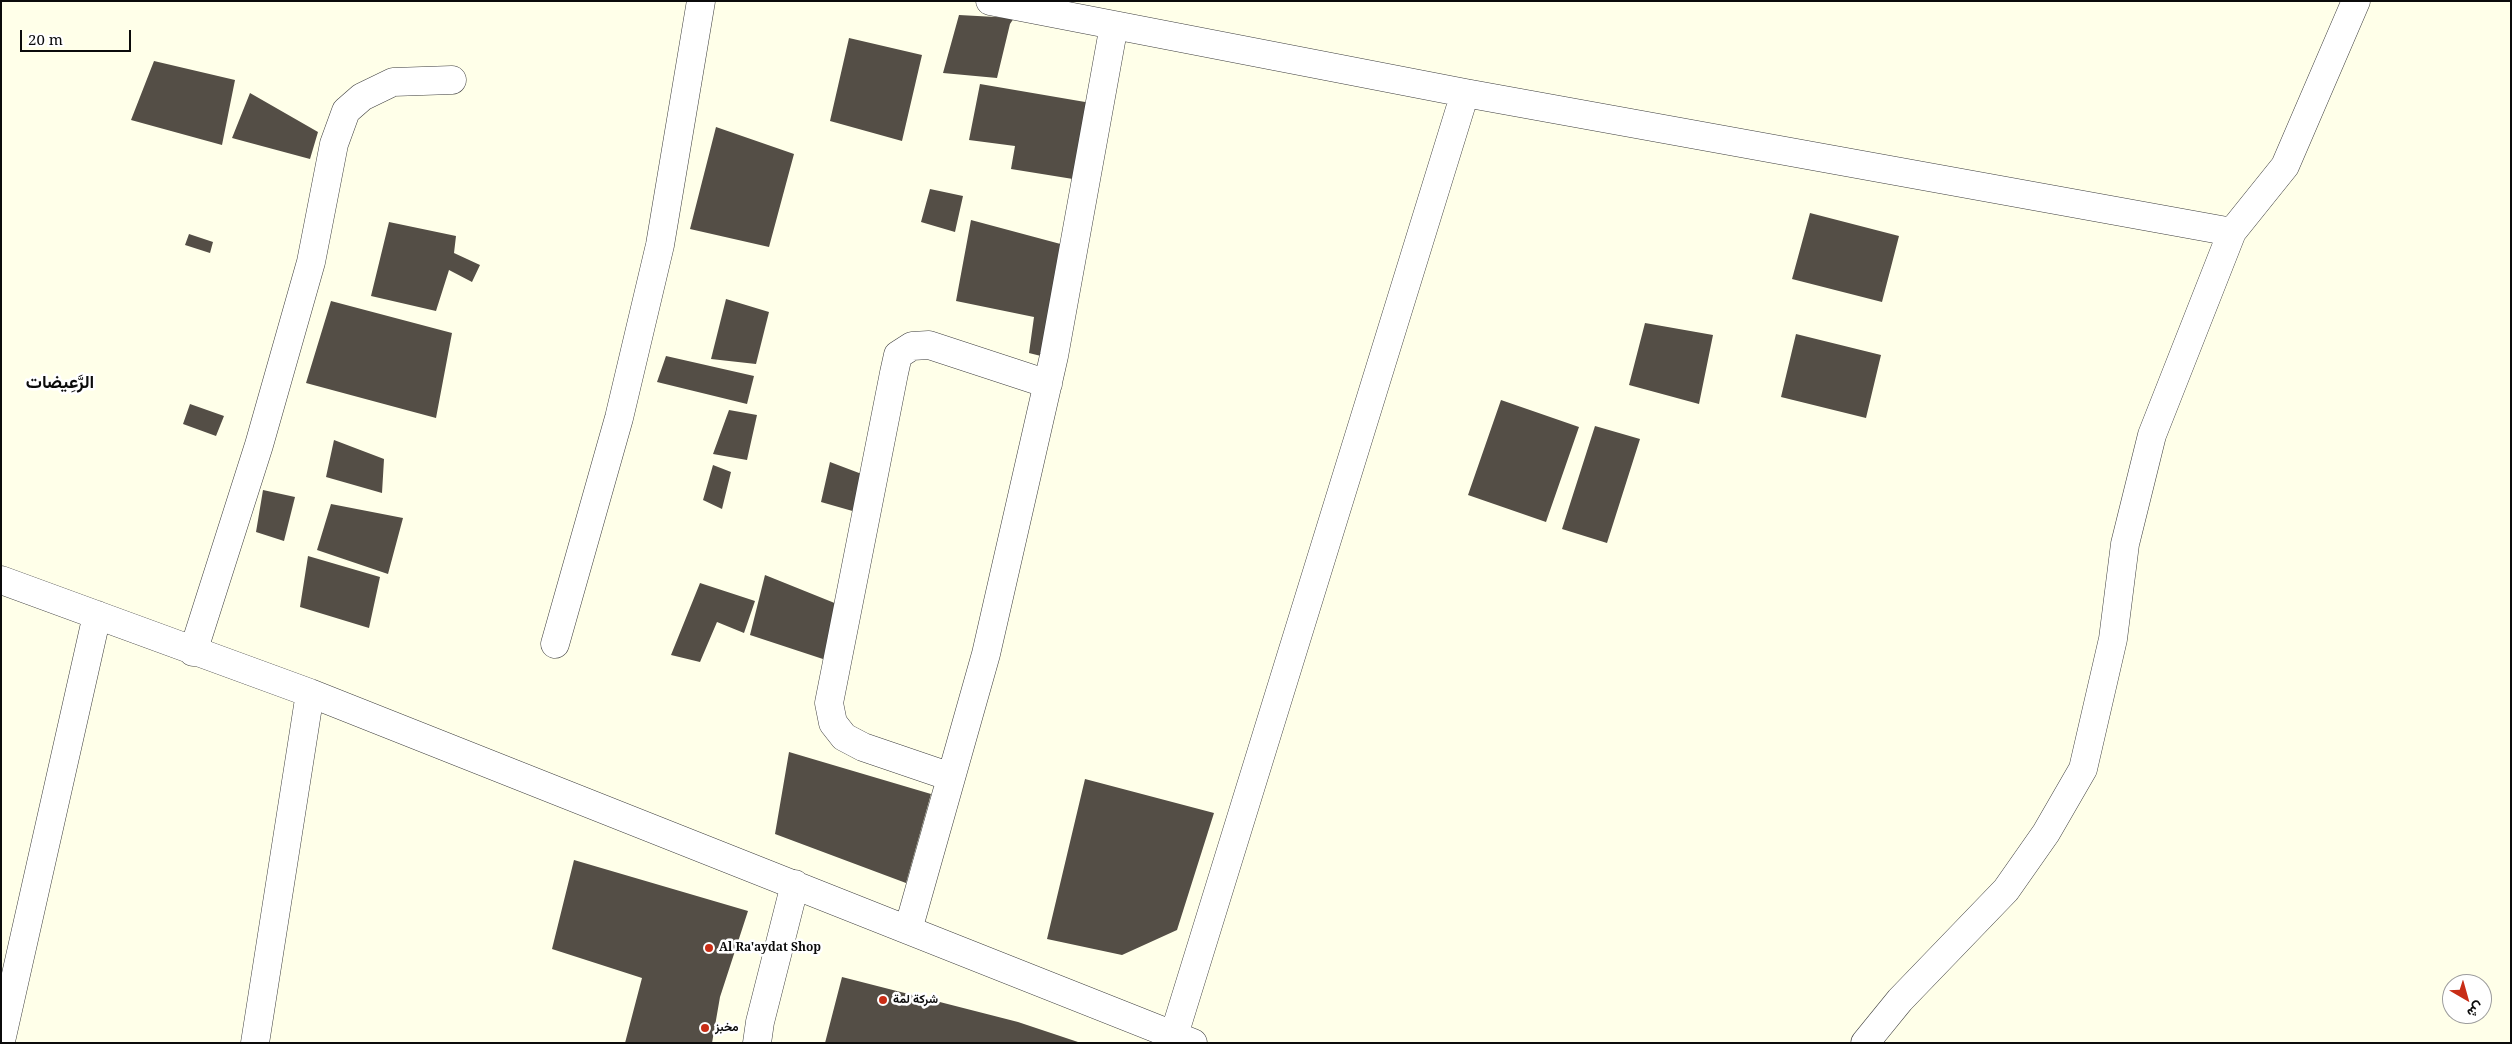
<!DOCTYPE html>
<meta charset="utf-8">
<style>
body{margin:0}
#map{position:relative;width:2512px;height:1044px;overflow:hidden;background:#ffffe9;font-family:"Noto Serif",Vazirmatn,serif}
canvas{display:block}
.frame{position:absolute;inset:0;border:2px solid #0b0b0b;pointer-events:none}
.north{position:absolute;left:2442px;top:974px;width:50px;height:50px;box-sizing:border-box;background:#fff;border:1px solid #9d9d9d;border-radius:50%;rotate:142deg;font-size:14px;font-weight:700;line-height:20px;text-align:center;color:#0b0b0b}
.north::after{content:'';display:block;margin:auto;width:18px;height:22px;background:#c82d16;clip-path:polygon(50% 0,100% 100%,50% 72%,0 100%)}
.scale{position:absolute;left:20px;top:30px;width:111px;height:22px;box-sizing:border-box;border:2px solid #0b0b0b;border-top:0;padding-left:6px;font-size:15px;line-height:18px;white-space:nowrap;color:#0b0b0b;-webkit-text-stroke:4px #fff;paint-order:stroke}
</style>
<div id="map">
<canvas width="2512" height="1044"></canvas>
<div class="frame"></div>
<div class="north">ش</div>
<div class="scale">20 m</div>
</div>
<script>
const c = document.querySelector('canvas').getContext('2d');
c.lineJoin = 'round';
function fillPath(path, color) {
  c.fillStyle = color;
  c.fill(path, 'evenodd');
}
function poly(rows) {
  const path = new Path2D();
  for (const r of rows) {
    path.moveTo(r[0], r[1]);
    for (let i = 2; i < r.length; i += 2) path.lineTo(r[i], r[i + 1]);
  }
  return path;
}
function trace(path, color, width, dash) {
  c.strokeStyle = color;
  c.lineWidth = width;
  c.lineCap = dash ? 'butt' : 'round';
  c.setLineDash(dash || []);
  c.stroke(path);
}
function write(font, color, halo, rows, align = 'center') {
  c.font = font + ' "Noto Serif",Vazirmatn,serif';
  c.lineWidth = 5;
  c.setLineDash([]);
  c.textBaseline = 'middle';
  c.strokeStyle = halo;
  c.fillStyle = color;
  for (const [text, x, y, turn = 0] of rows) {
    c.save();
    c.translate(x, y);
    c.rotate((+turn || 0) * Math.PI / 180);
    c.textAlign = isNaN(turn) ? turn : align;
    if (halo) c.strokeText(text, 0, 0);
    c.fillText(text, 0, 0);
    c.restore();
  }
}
fillPath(poly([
 [959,15,1014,18,1010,24,997,78,943,73],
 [849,38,922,55,902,141,830,121],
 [154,61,235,80,222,145,131,120],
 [980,84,1091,103,1073,179,1011,169,1015,146,969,140],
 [250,93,318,132,310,159,232,138],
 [716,127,794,154,769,247,690,229],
 [930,189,963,196,955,232,921,222],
 [1810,213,1899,236,1882,302,1792,279],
 [971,220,1068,246,1049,358,1029,353,1034,317,956,301],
 [389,222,456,236,454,253,480,265,472,282,449,270,436,311,371,296],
 [189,234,213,242,210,253,185,245],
 [726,299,769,312,756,364,711,359],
 [331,301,452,333,436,418,306,383],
 [1645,323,1713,335,1699,404,1629,385],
 [1796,334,1881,355,1866,418,1781,397],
 [666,356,754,376,747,404,657,382],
 [1501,400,1579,427,1546,522,1468,495],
 [190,404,224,416,216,436,183,424],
 [729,410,757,415,747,460,713,454],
 [1595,426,1640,439,1607,543,1562,529],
 [334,440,384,459,382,493,326,477],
 [830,462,867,476,856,512,821,502],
 [713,465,731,472,722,509,703,500],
 [263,490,295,497,284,541,256,532],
 [331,504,403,518,388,574,317,550],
 [308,556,380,577,369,628,300,607],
 [765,575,842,606,829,661,750,635],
 [700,583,755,601,744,633,717,622,700,662,671,655],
 [789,752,931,794,906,883,775,834],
 [1085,779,1214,813,1177,930,1122,955,1047,939],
 [574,860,748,911,720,997,712,1043,625,1043,642,978,552,949],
 [842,977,1018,1022,1081,1043,825,1043]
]), '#544e46');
const minor = poly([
 [990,1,1465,93,2232,232],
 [1,580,310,693,1193,1043],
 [555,644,619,418,660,245,701,1],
 [193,652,259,445,311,262,334,144,346,111,362,97,393,82,452,80],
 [951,777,863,747,844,737,833,723,829,703,894,373,898,355,912,346,929,345,1048,384],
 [908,930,986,654,1054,356,1114,25],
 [1174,1035,1465,93],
 [1,1041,97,615],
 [255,1043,310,693],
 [757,1043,760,1022,795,884],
 [1865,1043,1900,1000,2006,890,2046,833,2083,769,2113,639,2125,544,2152,435,2232,232,2285,166,2356,1]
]);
trace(minor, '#3e3e3e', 29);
trace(minor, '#fff', 28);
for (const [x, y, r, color] of [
 [709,948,5,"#c82d16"],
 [883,1000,5,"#c82d16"],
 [705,1028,5,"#c82d16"]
]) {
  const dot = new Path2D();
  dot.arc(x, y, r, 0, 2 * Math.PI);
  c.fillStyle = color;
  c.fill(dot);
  trace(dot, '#fff', 2);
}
write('bold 12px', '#0b0b0b', '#fff', [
 ["Al Ra'aydat Shop",719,948],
 ["شركة لمة",893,1000],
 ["مخبز",715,1028]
], 'left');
write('bold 18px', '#0b0b0b', '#fff', [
 ["الرَّعِيضات",60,383]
]);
</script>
